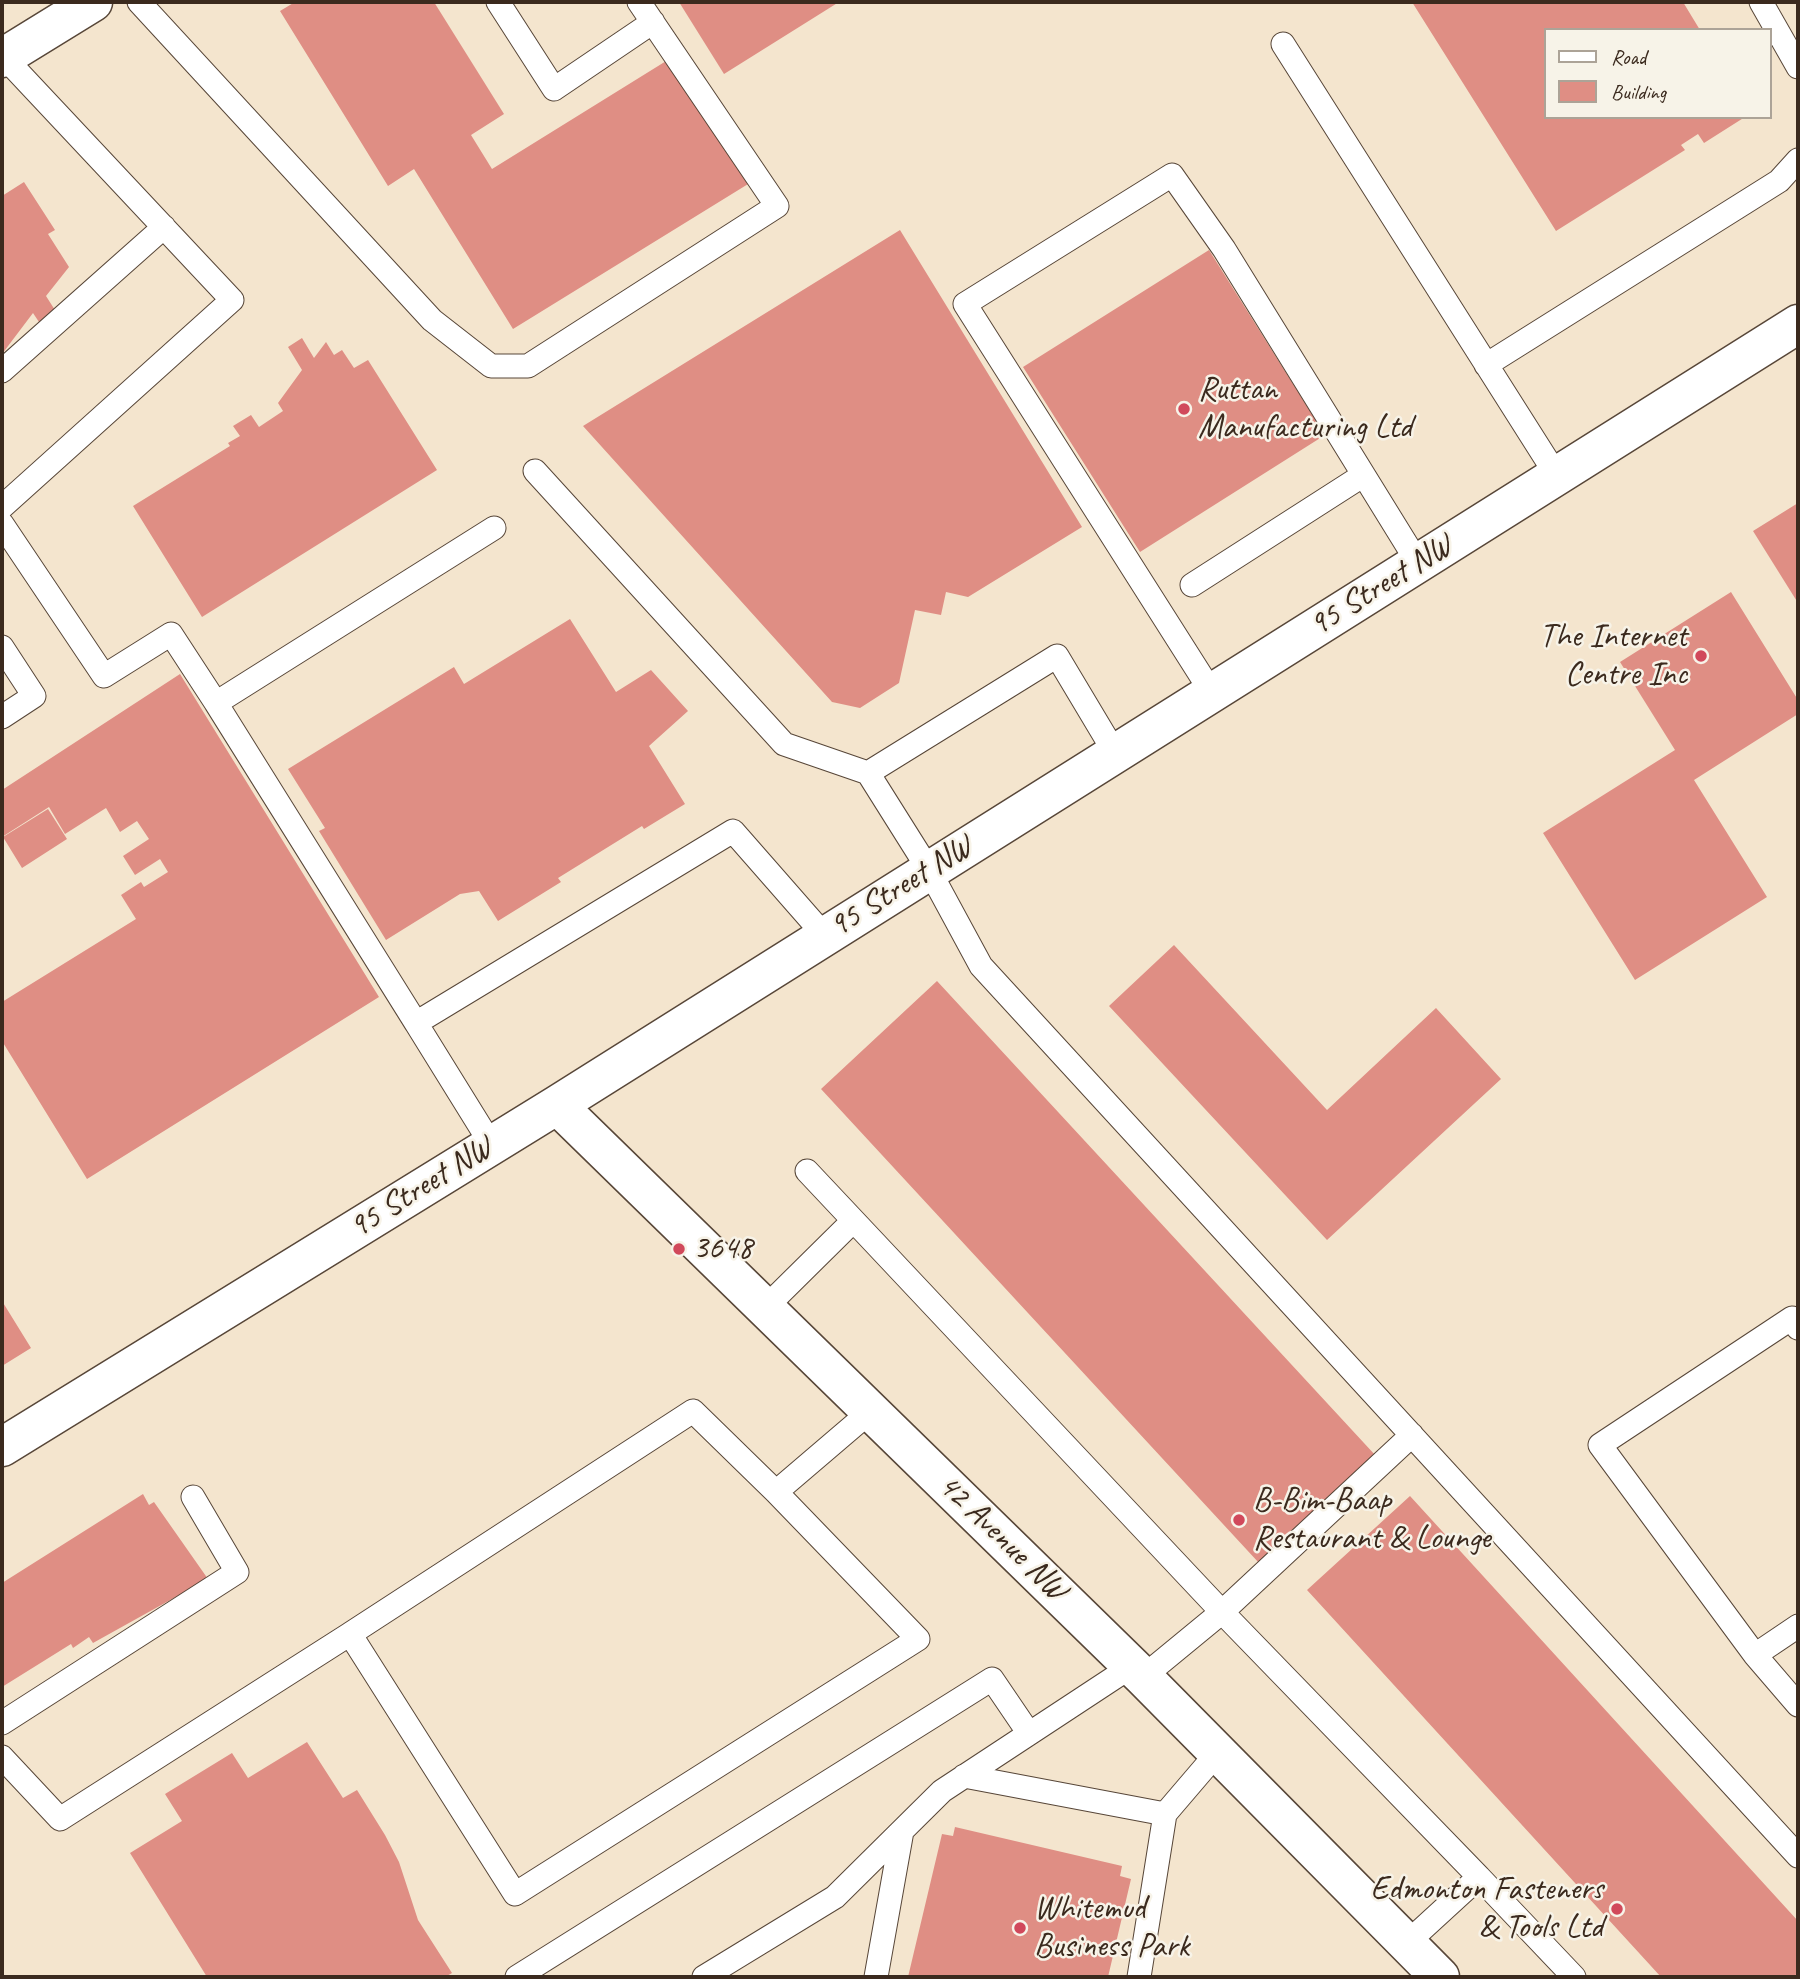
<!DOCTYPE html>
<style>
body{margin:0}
#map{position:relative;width:1800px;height:1979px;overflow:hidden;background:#f4e5ce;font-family:Caveat,sans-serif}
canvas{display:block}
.frame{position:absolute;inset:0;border:4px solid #3b2a1e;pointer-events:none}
.legend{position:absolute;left:1544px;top:28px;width:228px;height:91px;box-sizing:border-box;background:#f7f3e8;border:2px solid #aca397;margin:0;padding:9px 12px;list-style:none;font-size:21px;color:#3b2a1e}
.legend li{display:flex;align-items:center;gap:14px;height:35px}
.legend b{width:35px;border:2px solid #aca397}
</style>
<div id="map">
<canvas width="1800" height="1979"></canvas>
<div class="frame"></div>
<ul class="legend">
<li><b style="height:9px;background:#fff"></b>Road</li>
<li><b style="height:19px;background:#df8e84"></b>Building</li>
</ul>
</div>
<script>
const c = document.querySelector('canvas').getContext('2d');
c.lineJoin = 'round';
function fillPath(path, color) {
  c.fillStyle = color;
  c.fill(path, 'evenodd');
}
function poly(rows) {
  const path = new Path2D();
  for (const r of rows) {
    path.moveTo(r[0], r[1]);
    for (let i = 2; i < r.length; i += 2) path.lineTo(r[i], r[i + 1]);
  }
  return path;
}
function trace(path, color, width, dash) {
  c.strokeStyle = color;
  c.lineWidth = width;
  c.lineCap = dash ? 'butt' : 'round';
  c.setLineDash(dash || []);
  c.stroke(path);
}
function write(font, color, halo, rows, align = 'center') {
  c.font = font + ' Caveat,sans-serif';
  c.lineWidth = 5;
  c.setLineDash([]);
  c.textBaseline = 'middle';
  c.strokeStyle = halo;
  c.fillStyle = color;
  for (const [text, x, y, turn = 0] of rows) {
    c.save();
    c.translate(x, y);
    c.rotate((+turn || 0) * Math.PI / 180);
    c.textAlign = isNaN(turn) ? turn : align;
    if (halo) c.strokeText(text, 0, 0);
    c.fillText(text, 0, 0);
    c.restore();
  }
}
fillPath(poly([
 [295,2,434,2,504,114,471,135,492,169,671,58,753,181,513,329,414,169,388,186,280,11],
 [679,2,839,2,724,74],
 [1412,2,1683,2,1700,30,1546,30,1546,117,1745,117,1704,143,1698,134,1681,145,1685,150,1556,231],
 [24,182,55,230,48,234,69,267,46,296,60,318,43,328,33,313,2,354,2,196],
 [900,230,1082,527,968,597,946,592,941,615,915,610,899,683,860,708,832,702,583,426],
 [1209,250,1325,435,1140,552,1023,367],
 [302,338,314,358,326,342,334,355,342,350,354,368,368,360,437,470,202,617,133,506,230,446,228,443,240,436,233,426,251,415,259,427,283,411,278,403,302,370,288,347],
 [1798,503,1798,603,1753,531],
 [1731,592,1798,700,1798,714,1694,780,1767,897,1635,980,1543,833,1675,750,1620,662],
 [570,619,616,692,651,670,688,711,649,746,685,804,644,829,642,826,558,878,561,882,498,921,479,891,460,894,386,940,319,831,325,828,288,769,454,667,464,684],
 [180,674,379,997,87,1179,2,1041,2,1002,136,919,121,895,141,882,144,887,168,872,160,859,135,875,123,856,149,839,137,821,120,832,106,808,65,834,49,807,2,837,2,790],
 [48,809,67,839,22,868,3,837],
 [1174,945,1327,1110,1436,1008,1501,1079,1327,1240,1109,1006],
 [937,981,1376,1456,1259,1563,821,1089],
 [2,1301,31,1348,2,1366],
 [143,1494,149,1505,154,1502,208,1579,93,1643,89,1637,73,1648,71,1644,2,1687,2,1583],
 [1410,1496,1798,1921,1798,1973,1793,1977,1661,1977,1307,1590],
 [307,1742,343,1798,357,1790,385,1835,399,1862,418,1920,452,1973,445,1977,207,1977,130,1853,182,1821,165,1794,232,1753,248,1778],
 [955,1827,1122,1866,1120,1876,1131,1879,1108,1977,908,1977,942,1834,953,1836]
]), '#df8e84');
const lane = poly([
 [139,2,432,320,491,366,528,366,777,206,639,2],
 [498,2,554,89,653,22],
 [1761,2,1798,67],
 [1283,44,1557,476],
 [1486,365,1779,181,1798,160],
 [2,371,164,227],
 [535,471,784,744,868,773,929,870,981,966,1798,1856],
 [2,507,232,300,4,57],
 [2,524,104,676,171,634,216,703],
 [1192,585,1362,476],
 [2,647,34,696,2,717],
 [1212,693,965,304,1172,175,1224,249,1418,563],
 [868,773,1057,656,1115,753],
 [416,1023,216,703,494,528],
 [491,1144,416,1023,733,831,825,936],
 [807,1171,1222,1612,1479,1877],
 [766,1307,853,1221],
 [1798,1328,1792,1318,1600,1445,1755,1655,1798,1705],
 [776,1492,918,1639,515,1894,350,1634,693,1411,776,1492,872,1410],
 [1755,1655,1798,1626],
 [1143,1677,1222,1612,1412,1435],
 [2,1723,237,1572,193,1497],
 [2,1757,60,1819,350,1634],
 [964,1776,1165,1814],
 [1407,1943,1479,1877,1574,1977],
 [517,1977,992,1679,1028,1732],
 [704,1977,835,1897,942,1791,1132,1666],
 [876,1977,902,1831],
 [1139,1977,1165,1814,1218,1752]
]);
const street = poly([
 [2,58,93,2],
 [557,1105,1143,1677,1440,1977],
 [2,1447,557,1105,1798,324]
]);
trace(lane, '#574638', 25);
trace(street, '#574638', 41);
trace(lane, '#fff', 23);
trace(street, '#fff', 38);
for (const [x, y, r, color] of [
 [1184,409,7,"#d1495b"],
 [1701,656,7,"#d1495b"],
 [679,1249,7,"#d1495b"],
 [1239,1520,7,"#d1495b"],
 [1617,1909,7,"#d1495b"],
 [1020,1928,7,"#d1495b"]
]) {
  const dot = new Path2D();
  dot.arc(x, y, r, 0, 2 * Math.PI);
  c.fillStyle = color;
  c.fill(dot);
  trace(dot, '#f7f3e8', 2.5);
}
write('33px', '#3b2a1e', '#f7f3e8', [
 ["Ruttan",1198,390],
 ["Manufacturing Ltd",1198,428],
 ["The Internet",1687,637,"right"],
 ["Centre Inc",1687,675,"right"],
 ["3648",693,1249],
 ["B-Bim-Baap",1253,1501],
 ["Restaurant & Lounge",1253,1539],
 ["Edmonton Fasteners",1603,1890,"right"],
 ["& Tools Ltd",1603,1928,"right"],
 ["Whitemud",1034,1909],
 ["Business Park",1034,1947]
], 'left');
write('33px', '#3b2a1e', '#f7f3e8', [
 ["95 Street NW",1381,586,-32],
 ["95 Street NW",901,887,-32],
 ["95 Street NW",421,1188,-32],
 ["42 Avenue NW",1002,1538,44]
]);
</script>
